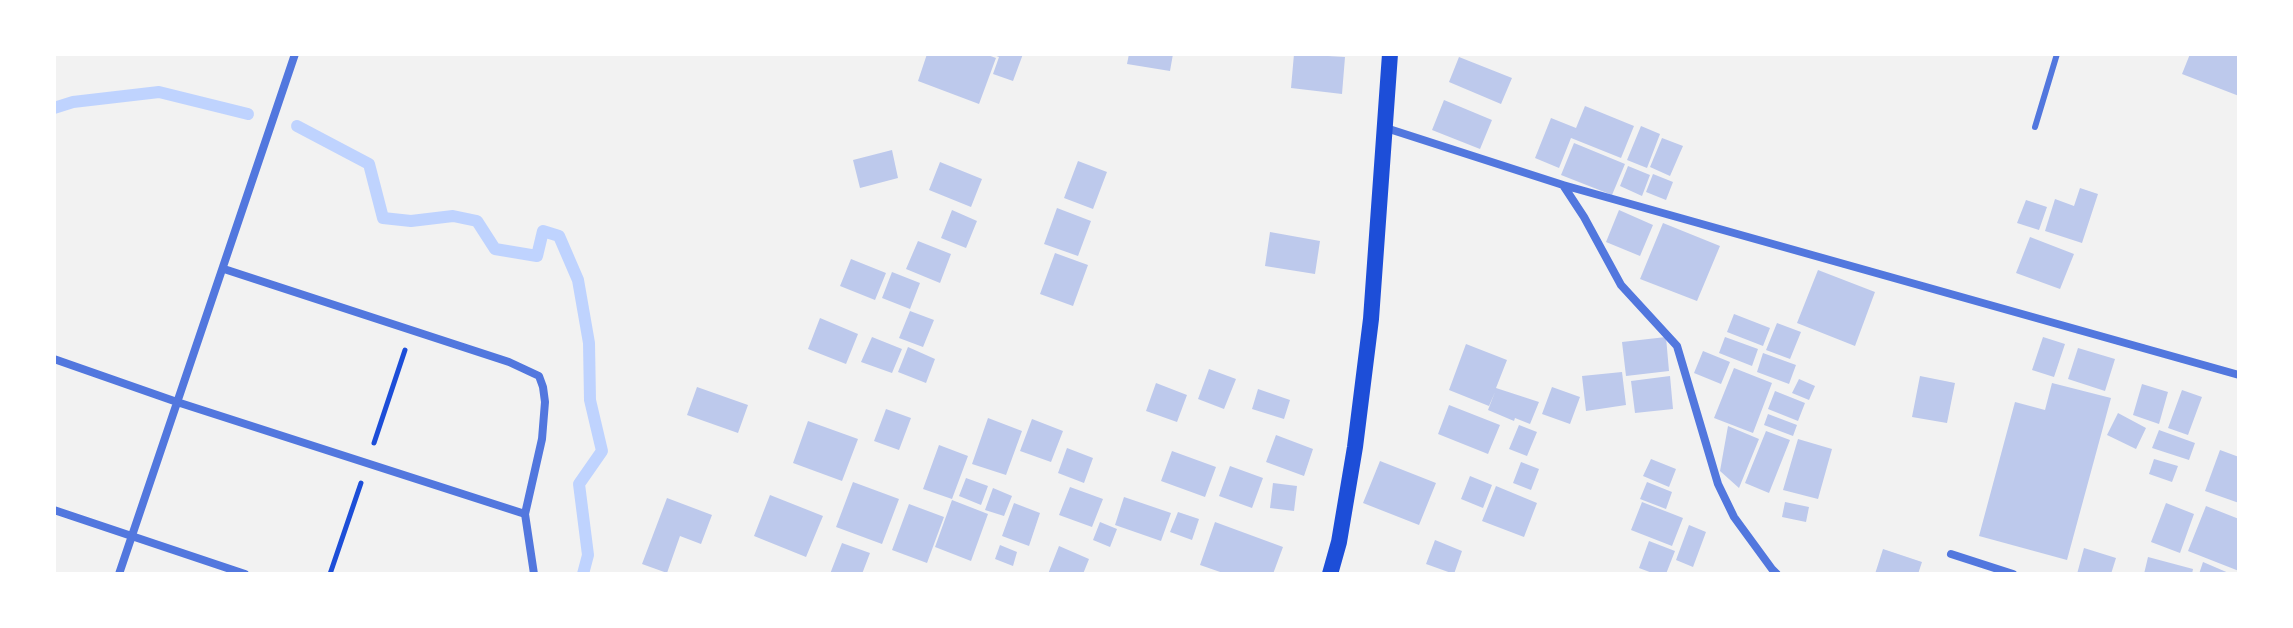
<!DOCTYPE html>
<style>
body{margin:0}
#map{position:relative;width:2293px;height:628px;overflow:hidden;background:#f2f2f2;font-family:Montserrat,sans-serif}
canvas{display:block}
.frame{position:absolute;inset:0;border:56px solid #fff;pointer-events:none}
</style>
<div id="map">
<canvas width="2293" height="628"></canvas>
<div class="frame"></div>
</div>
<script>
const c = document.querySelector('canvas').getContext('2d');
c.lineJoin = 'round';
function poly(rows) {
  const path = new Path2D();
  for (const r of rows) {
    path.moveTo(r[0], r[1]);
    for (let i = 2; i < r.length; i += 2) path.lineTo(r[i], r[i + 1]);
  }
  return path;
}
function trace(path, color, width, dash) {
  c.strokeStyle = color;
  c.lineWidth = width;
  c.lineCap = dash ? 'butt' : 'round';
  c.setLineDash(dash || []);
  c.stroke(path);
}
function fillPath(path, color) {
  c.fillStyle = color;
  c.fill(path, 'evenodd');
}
trace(poly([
 [54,108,73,102,159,92,248,114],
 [297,126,369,164,383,218,411,221,453,216,477,221,495,249,537,256,543,231,559,236,578,280,589,343,590,400,602,451,579,484,588,555,583,574]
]), '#bfd3fe', 12);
fillPath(poly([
 [927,54,985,54,996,58,979,104,918,81],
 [991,54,1023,54,1013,81,993,74,999,57],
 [1129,54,1173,54,1170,71,1127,64],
 [1294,54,1345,57,1342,94,1291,88],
 [2190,54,2239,54,2239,96,2182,74],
 [1459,57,1512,78,1501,104,1449,82],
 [1444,100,1492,120,1480,149,1432,130],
 [1585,106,1634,126,1621,158,1571,138,1559,168,1535,158,1551,118,1576,128],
 [1641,126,1660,134,1647,168,1627,160],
 [1662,138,1683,146,1670,176,1650,167],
 [1574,143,1625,164,1612,195,1561,175],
 [892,150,898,178,860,188,853,160],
 [1078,161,1107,172,1093,209,1064,198],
 [940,162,982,179,971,207,929,190],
 [1628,166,1650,175,1642,196,1620,186],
 [1653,174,1673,182,1666,200,1646,192],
 [2080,188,2098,194,2082,243,2045,231,2055,199,2074,206],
 [2026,200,2047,207,2039,230,2017,223],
 [1057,208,1091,221,1078,256,1044,244],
 [952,210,977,221,966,248,941,238],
 [1619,210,1653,225,1640,256,1606,242],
 [1663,223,1720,246,1697,301,1640,279],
 [1270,232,1320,241,1315,274,1265,266],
 [2030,237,2074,254,2060,289,2016,273],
 [918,241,951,254,940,283,906,269],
 [1055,253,1088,265,1073,306,1040,294],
 [851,259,886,273,875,300,840,286],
 [1818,270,1875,292,1855,346,1797,323],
 [892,272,920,283,910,309,882,298],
 [910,311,934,320,923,347,899,338],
 [1734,314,1770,328,1763,346,1727,332],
 [820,318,858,334,846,364,808,349],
 [1777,323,1801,332,1790,359,1766,350],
 [872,337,902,349,892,373,861,362],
 [1666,337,1669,371,1626,376,1622,342],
 [1725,337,1758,349,1752,366,1719,353],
 [2043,337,2065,344,2054,377,2032,370],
 [1466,344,1507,360,1496,388,1539,402,1530,424,1515,418,1514,421,1488,410,1495,392,1489,406,1449,390],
 [908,347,935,359,926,383,898,372],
 [2078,348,2115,359,2105,391,2068,379],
 [1703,351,1730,362,1721,384,1694,373],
 [1763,353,1796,365,1789,384,1757,372],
 [1734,368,1772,383,1753,433,1714,418],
 [1209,369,1236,379,1224,409,1198,399],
 [1622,372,1626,405,1586,411,1582,376],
 [1670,376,1673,409,1635,413,1631,381],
 [1920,376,1955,383,1947,423,1912,417],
 [1799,379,1815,386,1809,400,1792,393],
 [1156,383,1187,395,1177,422,1146,411],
 [2052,383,2111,398,2067,560,1979,536,2015,402,2045,410],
 [2142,384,2168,392,2159,424,2133,415],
 [697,387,748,405,738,433,687,415],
 [1552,387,1580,397,1570,424,1542,414],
 [1258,389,1290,400,1284,419,1252,409],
 [2182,390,2202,397,2188,435,2168,428],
 [1775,391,1805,403,1798,421,1768,409],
 [1449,405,1500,425,1488,454,1438,434],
 [886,409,911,418,899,450,874,441],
 [2118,413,2146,428,2136,449,2107,435],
 [1768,414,1797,425,1793,436,1764,425],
 [988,418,1022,431,1006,475,972,464],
 [1032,419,1063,431,1051,462,1020,451],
 [808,421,858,439,842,481,793,463],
 [1519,425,1537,432,1527,456,1509,449],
 [1728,426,1759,439,1739,488,1720,471],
 [2159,430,2195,443,2189,460,2152,448],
 [1766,431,1790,440,1769,493,1745,483],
 [1276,435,1313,449,1304,476,1266,462],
 [1798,439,1832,449,1818,499,1783,490],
 [939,445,968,456,952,499,923,489],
 [1067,448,1093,458,1084,483,1058,473],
 [2220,450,2239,457,2239,503,2205,491],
 [1172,451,1216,467,1205,497,1161,481],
 [1651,459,1676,469,1669,487,1643,476],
 [2154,459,2178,466,2172,482,2149,474],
 [1380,461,1436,483,1419,525,1363,503],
 [1521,462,1539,469,1531,490,1513,483],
 [1230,466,1263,478,1252,508,1219,496],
 [1470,476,1492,485,1483,508,1461,499],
 [966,478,988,486,981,505,959,496],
 [853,482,899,499,882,544,836,527],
 [1647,482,1672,492,1666,509,1640,499],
 [1273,483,1297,486,1294,511,1270,508],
 [1496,486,1537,503,1524,537,1482,521],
 [1070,487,1103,499,1092,527,1059,515],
 [993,488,1012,496,1004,516,985,510],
 [770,495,823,516,806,557,754,536],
 [1124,497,1171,513,1161,541,1115,525],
 [667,498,712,515,701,544,680,536,667,573,642,564],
 [952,500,988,514,971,561,935,547],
 [1642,502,1683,518,1672,546,1631,530],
 [1785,502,1809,507,1806,522,1782,517],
 [1014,503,1040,513,1029,546,1002,536],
 [2166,503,2194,514,2180,553,2151,542],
 [909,504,944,517,927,563,892,550],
 [2206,506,2239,519,2239,571,2188,551],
 [1178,512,1199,519,1192,540,1170,532],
 [1100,522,1117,529,1110,547,1093,540],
 [1215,522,1283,547,1273,574,1226,574,1200,565],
 [1689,525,1706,532,1693,567,1676,560],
 [1435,540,1462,551,1454,574,1426,564],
 [1649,541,1675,551,1666,574,1655,574,1639,568],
 [842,543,870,553,862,574,830,574],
 [1000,545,1017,552,1013,566,995,559],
 [1059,546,1089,559,1083,574,1048,574],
 [2084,548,2116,558,2111,574,2077,574],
 [1883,549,1922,562,1918,574,1875,574],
 [2148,557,2193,569,2192,574,2144,574],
 [2203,562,2231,574,2199,574]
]), '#bdc9ec');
trace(poly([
 [374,443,405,350],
 [330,574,361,483]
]), '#1d4ed8', 5);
trace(poly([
 [2035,127,2057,54]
]), '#5277de', 6);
trace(poly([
 [1386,128,1563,185,1584,217,1621,285,1677,346,1718,484,1734,517,1772,569,1777,574],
 [1563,185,2239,375],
 [224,269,509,362,539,376,543,387,545,402,542,439,525,514,534,574],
 [54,359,177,402,525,514],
 [54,510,245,574],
 [1951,554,2013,574],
 [119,574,295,54]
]), '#5277de', 8);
trace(poly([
 [1330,574,1339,542,1355,447,1371,319,1390,54]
]), '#1d4ed8', 16);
</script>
